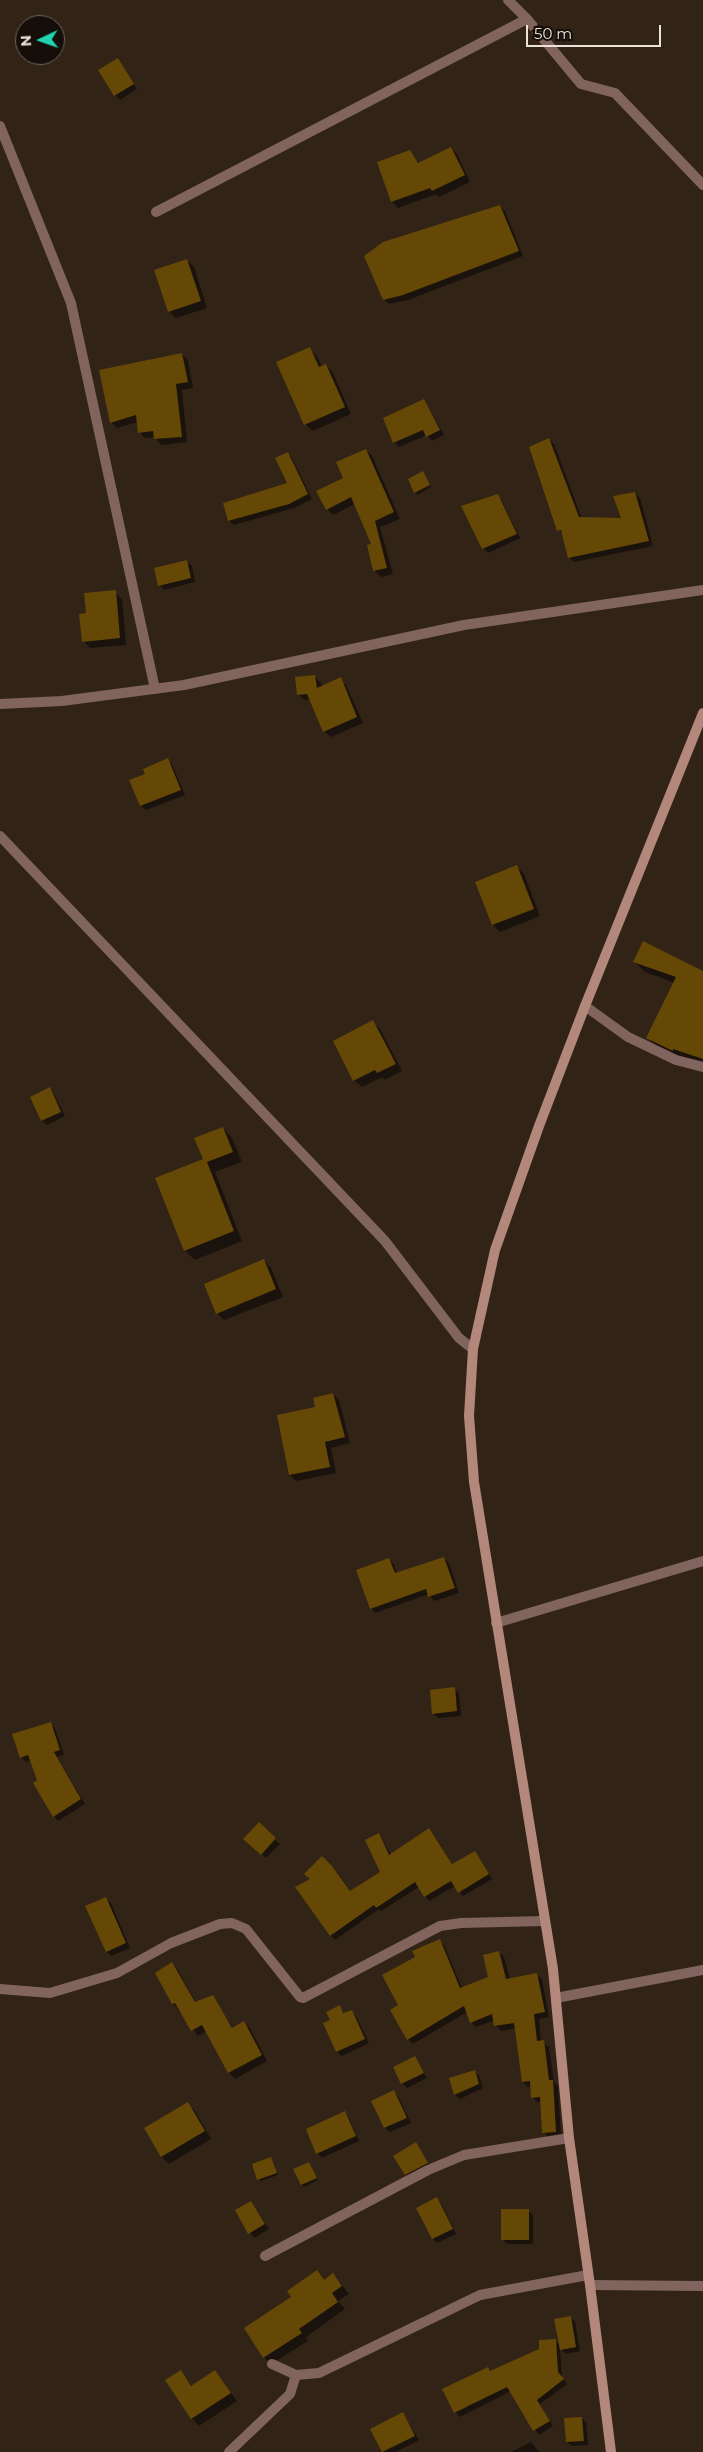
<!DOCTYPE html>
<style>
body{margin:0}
#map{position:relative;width:703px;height:2452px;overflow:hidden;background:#322317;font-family:Montserrat,sans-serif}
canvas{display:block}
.north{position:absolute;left:15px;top:15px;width:50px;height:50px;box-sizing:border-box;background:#150e09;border:1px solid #6b635d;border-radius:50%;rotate:267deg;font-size:14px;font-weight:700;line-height:20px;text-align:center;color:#ede2da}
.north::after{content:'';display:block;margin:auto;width:18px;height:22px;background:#20d5b0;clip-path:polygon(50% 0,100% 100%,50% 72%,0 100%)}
.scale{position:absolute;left:526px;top:25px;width:135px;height:22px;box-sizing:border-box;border:2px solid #ede2da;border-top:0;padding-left:6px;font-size:15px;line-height:18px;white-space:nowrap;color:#ede2da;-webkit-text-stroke:4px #150e09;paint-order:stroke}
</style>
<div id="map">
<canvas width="703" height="2452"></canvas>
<div class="north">N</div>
<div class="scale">50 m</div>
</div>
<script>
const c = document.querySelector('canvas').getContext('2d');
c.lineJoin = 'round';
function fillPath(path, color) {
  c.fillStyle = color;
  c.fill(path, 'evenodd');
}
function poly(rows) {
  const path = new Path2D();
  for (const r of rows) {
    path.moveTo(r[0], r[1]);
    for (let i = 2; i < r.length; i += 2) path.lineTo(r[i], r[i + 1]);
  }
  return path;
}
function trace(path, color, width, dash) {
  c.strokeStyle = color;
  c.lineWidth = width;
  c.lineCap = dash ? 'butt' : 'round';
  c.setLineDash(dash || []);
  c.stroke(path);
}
fillPath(poly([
 [118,60,137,89,120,100,115,95],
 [451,148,457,154,470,182,439,197,436,194,398,208,392,202,378,163,410,152,420,164],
 [500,206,505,211,523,256,408,300,389,304,384,300],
 [187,260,194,267,207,308,176,318,169,311],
 [310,349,317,356,322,367,326,365,333,373,351,414,313,431,305,424],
 [182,354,188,360,193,388,182,390,187,442,161,445,155,437,145,438,139,432,138,422,117,428,111,422],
 [424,400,444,435,432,441,427,435,399,447,394,442],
 [549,440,554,444,582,519,623,520,635,493,640,498,653,546,574,562,570,558,564,535,558,530],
 [366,450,372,456,400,519,380,527,393,574,381,577,375,571,373,545,355,504,333,515,327,509],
 [288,453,292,458,312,499,294,508,234,525,229,521,224,503,289,484],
 [424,475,431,487,417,495,410,479],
 [497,496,502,501,520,538,488,553,483,548],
 [187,562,192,566,195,582,164,590,160,585],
 [115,592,122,599,126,645,90,648,83,641],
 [315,677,321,683,322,687,340,679,346,685,363,723,331,737,324,731,311,700,304,700,298,694],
 [168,760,172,764,185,795,146,810,141,806],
 [517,867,524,874,540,916,500,932,493,925,477,882],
 [635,962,703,972,703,1065,658,1048,648,1038,675,983,645,972],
 [373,1022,380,1029,402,1071,385,1080,382,1077,362,1087,354,1080],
 [50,1089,54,1094,65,1116,47,1125,42,1121,31,1098],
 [223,1128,232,1138,242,1162,215,1172,242,1241,195,1260,185,1251,157,1179,204,1160],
 [264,1260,271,1268,283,1297,224,1320,217,1313],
 [333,1394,339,1400,350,1443,331,1448,336,1473,296,1481,290,1475,317,1408],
 [444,1558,449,1563,459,1593,434,1601,429,1594,375,1613,371,1608,389,1560,394,1564,397,1574],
 [454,1689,459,1693,461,1716,438,1718,433,1713],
 [50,1723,55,1728,64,1755,57,1757,85,1804,58,1821,54,1816,31,1760,26,1762,21,1757],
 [259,1824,280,1844,266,1858,245,1839],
 [379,1834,391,1855,433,1834,453,1865,475,1852,492,1879,463,1896,455,1886,429,1901,419,1887,381,1911,379,1909,335,1940,331,1936,312,1879,322,1857,337,1872,351,1892,381,1872],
 [106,1899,111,1903,130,1948,111,1956,107,1952],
 [439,1940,444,1945,462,1988,490,1977,499,1952,504,1957,510,1979,536,1974,542,1979,549,2017,539,2019,541,2042,549,2047,554,2082,558,2086,561,2136,549,2137,543,2132,541,2102,537,2102,532,2097,532,2086,528,2087,523,2082,516,2028,501,2031,496,2026,495,2020,476,2027,471,2022,467,2012,413,2044,408,2039,400,2005,416,1958],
 [172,1964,178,1970,196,2003,212,1997,233,2028,244,2023,250,2028,267,2061,235,2079,229,2073,207,2031,198,2036,173,2003],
 [339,2007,345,2014,351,2011,356,2016,369,2043,342,2056,337,2052,324,2024,331,2021],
 [415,2058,427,2078,407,2088,402,2083],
 [475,2072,479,2076,483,2088,460,2099,455,2095,451,2079],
 [393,2091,398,2096,411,2123,390,2132,385,2128,373,2101],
 [188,2104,195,2111,211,2139,169,2164,162,2157,146,2129],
 [345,2113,349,2118,359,2141,322,2158,317,2153],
 [415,2144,431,2168,410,2178,406,2174],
 [271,2158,278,2175,261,2181,259,2179],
 [309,2163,318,2180,304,2187,302,2185],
 [436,2199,441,2203,456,2234,437,2243,433,2239],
 [251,2202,269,2229,254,2238,237,2211],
 [528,2210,533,2215,533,2244,507,2244,503,2240],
 [317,2271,326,2286,333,2275,340,2282,349,2294,338,2301,345,2309,306,2337,308,2341,271,2364,264,2357,293,2298],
 [571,2318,575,2322,580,2351,566,2354,560,2348,562,2377,567,2384,540,2404,553,2426,539,2435,511,2391,460,2417,455,2412,488,2368,492,2372,541,2349,555,2340,560,2345],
 [215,2371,237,2401,199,2426,192,2418,181,2372,192,2386],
 [403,2414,419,2440,396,2452,383,2452],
 [582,2418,586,2423,588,2445,572,2446,567,2442],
 [531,2442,539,2452,511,2452]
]), '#0007');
fillPath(poly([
 [118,58,134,84,114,96,98,70],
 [451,147,465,175,432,191,430,188,391,202,377,162,410,150,418,163],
 [500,205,519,251,403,295,383,300,364,256,383,242],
 [187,259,201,301,168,312,154,270],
 [310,347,319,367,326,364,345,407,304,425,276,362],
 [182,353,188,382,176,384,182,437,154,439,153,431,138,433,136,415,110,423,99,370],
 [424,399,440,430,426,437,423,430,393,443,383,418],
 [549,438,579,517,621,518,613,496,635,492,649,541,568,558,561,530,557,531,529,447],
 [366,449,394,512,375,521,387,568,373,571,367,545,371,544,351,497,326,510,316,491,343,478,336,462],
 [288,452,308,494,289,504,228,521,223,503,287,483,275,458],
 [423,471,430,485,414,493,408,479],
 [498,494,517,534,482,549,461,506],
 [187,560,191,578,158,586,154,568],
 [116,590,120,638,82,642,79,614,86,613,84,593],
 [315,675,317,688,341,677,357,717,323,732,307,694,297,695,295,677],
 [168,758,181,790,140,806,129,780,145,774,143,769],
 [517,865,534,909,492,925,475,882],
 [643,941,703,971,703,1059,673,1049,673,1051,646,1038,676,977,633,962],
 [373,1020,396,1064,377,1073,375,1070,353,1081,333,1041],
 [50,1087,61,1112,41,1121,30,1097],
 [223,1127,233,1152,207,1162,234,1231,184,1251,155,1178,203,1159,194,1138],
 [264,1259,276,1289,216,1314,204,1284],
 [333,1393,345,1437,325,1442,330,1467,289,1475,277,1415,315,1407,313,1398],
 [444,1557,455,1588,428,1597,426,1589,370,1609,356,1570,389,1558,395,1573],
 [455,1687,457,1711,432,1714,430,1690],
 [51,1722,60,1750,54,1752,81,1799,53,1817,33,1783,37,1780,28,1755,20,1758,12,1734],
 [259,1822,276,1838,261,1855,243,1839],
 [429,1828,452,1864,475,1851,489,1874,458,1893,451,1881,424,1897,415,1882,376,1908,374,1905,330,1936,295,1887,310,1879,304,1874,322,1856,332,1866,350,1891,380,1872,365,1840,379,1833,389,1855],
 [106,1897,126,1943,106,1952,85,1906],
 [440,1939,460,1988,488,1977,483,1955,499,1951,506,1979,537,1973,545,2012,534,2014,537,2041,544,2040,549,2080,553,2080,556,2132,542,2133,540,2097,531,2098,530,2081,522,2082,514,2023,494,2026,492,2014,470,2023,464,2006,407,2040,390,2010,398,2005,382,1975,415,1957,412,1951],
 [172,1962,195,2002,213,1995,232,2028,244,2021,262,2055,228,2073,202,2025,191,2031,175,2003,172,2004,155,1973],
 [340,2005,343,2013,352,2010,365,2039,336,2052,323,2023,330,2020,326,2012],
 [415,2056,424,2073,401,2084,393,2067],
 [475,2070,479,2084,454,2095,449,2078],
 [394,2090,407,2118,384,2128,371,2101],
 [188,2102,205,2131,161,2157,144,2128],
 [345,2111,356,2136,316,2154,306,2129],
 [416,2142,428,2163,405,2175,393,2156],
 [271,2157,277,2173,257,2180,252,2164],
 [309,2162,317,2178,301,2185,293,2169],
 [437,2197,453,2229,432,2239,416,2208],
 [251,2201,265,2224,248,2234,235,2210],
 [501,2209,529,2209,529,2240,501,2240],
 [317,2270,324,2280,333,2273,342,2286,332,2293,338,2302,299,2329,302,2333,263,2358,244,2328,291,2297,287,2291],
 [571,2316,576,2347,560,2350,554,2319],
 [556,2339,558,2372,564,2379,537,2400,550,2421,533,2431,507,2387,454,2413,442,2389,488,2367,490,2371,539,2349,539,2340],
 [181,2370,191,2386,215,2370,231,2393,191,2419,165,2380],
 [403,2412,415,2436,382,2452,370,2429],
 [582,2417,584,2441,566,2442,564,2418]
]), '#654806');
trace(poly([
 [508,0,527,19],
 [0,126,71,303,155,689],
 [156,212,527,19,581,84,615,93,703,185],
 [0,704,62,701,184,685,464,625,703,590],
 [0,836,385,1241,459,1338,473,1349],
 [585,1006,628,1037,676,1060,703,1067],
 [496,1623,703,1561],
 [0,1989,50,1993,117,1973,171,1943,220,1924,232,1923,246,1929,300,1997,303,1998,440,1926,461,1923,545,1921],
 [556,1998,703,1970],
 [265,2256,428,2170,464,2155,569,2138],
 [590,2285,703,2286],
 [272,2364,296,2375,319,2373,480,2295,588,2275],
 [229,2452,290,2394,296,2375]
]), '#80645d', 10);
trace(poly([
 [611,2452,590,2285,569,2138,553,1969,474,1482,469,1416,473,1349,495,1250,539,1126,585,1006,703,713]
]), '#b3877b', 10);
</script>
